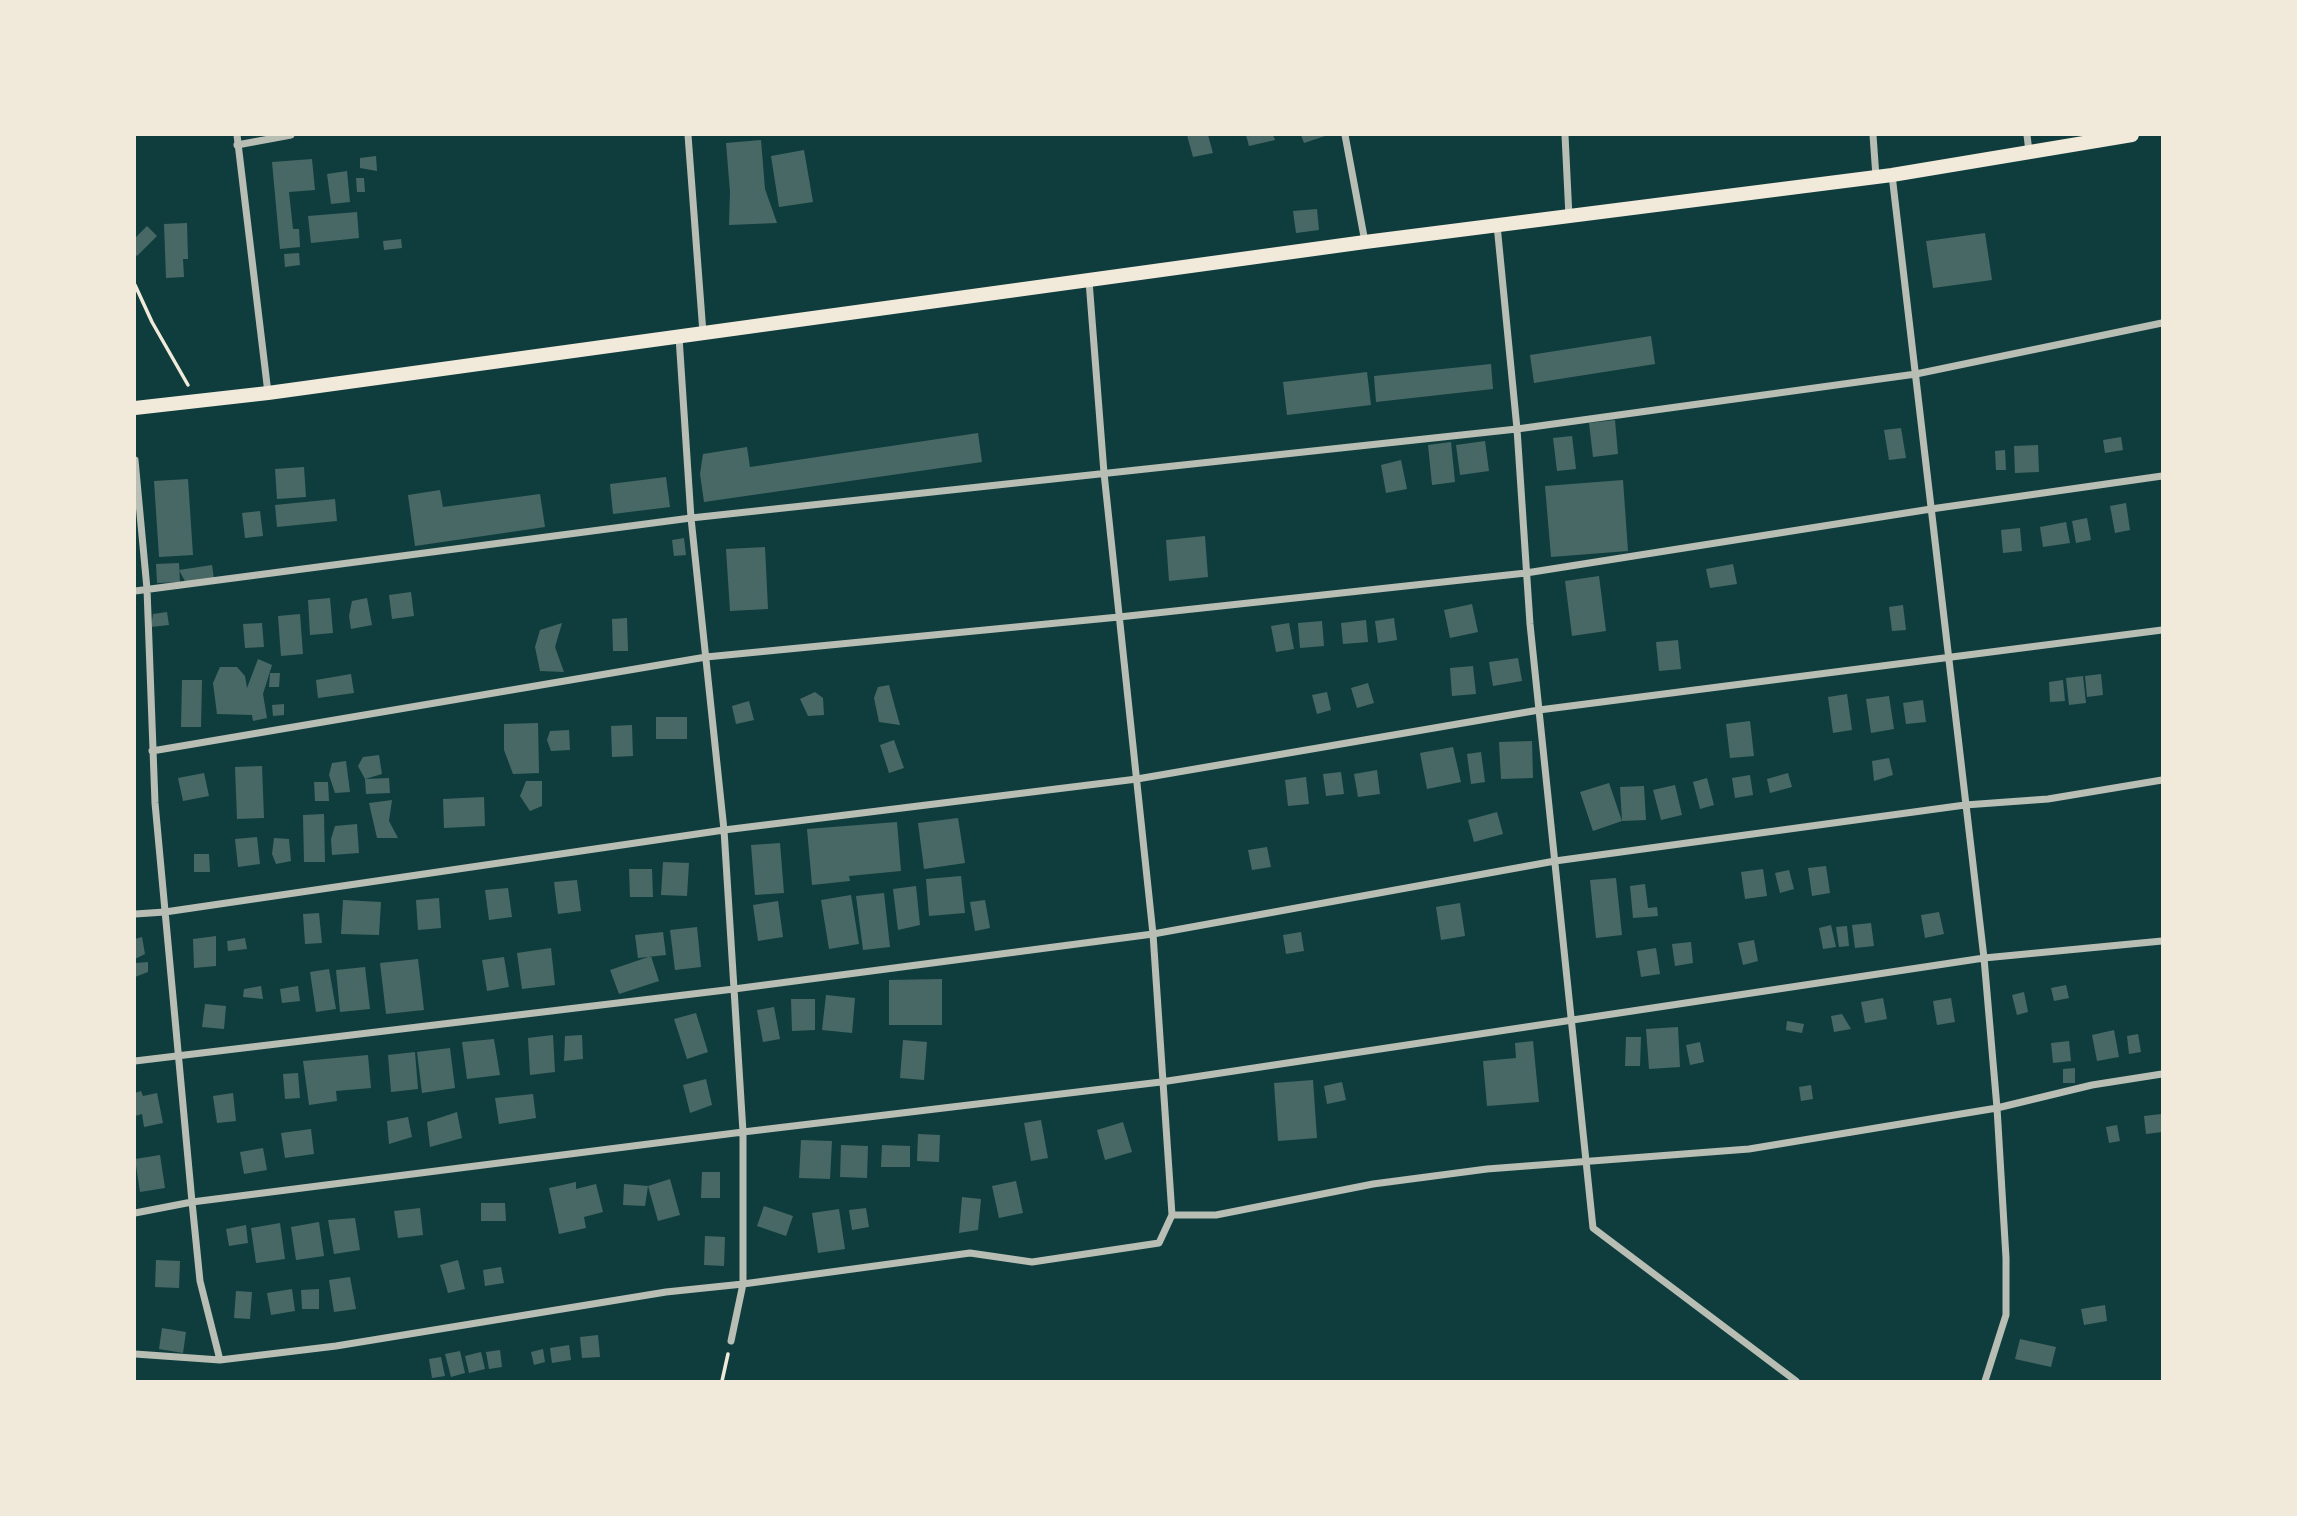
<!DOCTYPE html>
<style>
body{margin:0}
#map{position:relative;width:2297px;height:1516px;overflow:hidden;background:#0f3d3e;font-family:"Fira Sans Condensed",sans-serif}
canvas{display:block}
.frame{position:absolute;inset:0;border:136px solid #f1e9da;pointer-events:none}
</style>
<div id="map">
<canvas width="2297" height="1516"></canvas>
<div class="frame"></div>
</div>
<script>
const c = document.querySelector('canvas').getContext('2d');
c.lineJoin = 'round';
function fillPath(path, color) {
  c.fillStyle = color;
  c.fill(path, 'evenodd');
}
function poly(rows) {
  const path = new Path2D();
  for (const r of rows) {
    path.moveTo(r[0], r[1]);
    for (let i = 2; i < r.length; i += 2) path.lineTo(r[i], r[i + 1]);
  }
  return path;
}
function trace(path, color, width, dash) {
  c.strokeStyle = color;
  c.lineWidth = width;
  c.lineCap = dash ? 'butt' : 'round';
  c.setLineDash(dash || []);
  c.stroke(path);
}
fillPath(poly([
 [1187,135,1208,135,1213,153,1193,157],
 [1246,135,1273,135,1275,140,1249,146],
 [1301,135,1328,135,1304,143],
 [761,140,765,189,777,223,729,225,730,192,726,143],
 [804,150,813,202,779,207,771,156],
 [376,156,377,171,360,168,360,158],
 [312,159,315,190,289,192,293,229,299,229,300,247,280,249,272,162],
 [347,171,350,202,331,204,327,174],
 [356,178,364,178,365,192,357,192],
 [1317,209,1319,230,1296,233,1293,211],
 [357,212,359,238,311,243,308,216],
 [187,223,188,259,183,259,184,277,166,278,164,224],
 [147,226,157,236,137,256,135,254,135,238],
 [1985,233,1992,280,1933,288,1926,241],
 [401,239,402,248,384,250,383,241],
 [299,253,300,265,285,267,284,254],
 [1651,336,1655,364,1534,383,1530,355],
 [1491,364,1493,389,1376,402,1374,376],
 [1367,372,1371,405,1287,415,1283,382],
 [1615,420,1618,454,1593,457,1589,423],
 [1901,428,1906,458,1889,460,1884,430],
 [978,433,982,462,704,502,700,474,703,454,747,447,750,467],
 [1572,436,1576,469,1557,471,1553,438],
 [2121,437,2123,450,2105,453,2103,440],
 [1485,441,1489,471,1460,475,1456,445],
 [1451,442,1455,482,1432,485,1428,445],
 [2038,445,2039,472,2015,473,2014,446],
 [2005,450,2006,470,1996,470,1995,451],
 [1401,460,1407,489,1386,493,1381,465],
 [304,467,306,497,277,499,275,469],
 [666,477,670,507,613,514,610,484],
 [188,479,193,555,159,557,154,481],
 [1623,480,1628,551,1551,557,1545,486],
 [440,490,443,507,540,494,545,527,415,546,408,495],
 [335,499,337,521,277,527,275,505],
 [2126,503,2130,530,2115,533,2110,506],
 [260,511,263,536,245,538,242,513],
 [2087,518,2091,540,2076,543,2072,521],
 [2066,522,2070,543,2043,547,2040,527],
 [2020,528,2022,551,2003,553,2001,530],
 [1205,536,1208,577,1169,581,1166,540],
 [684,538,686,555,674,556,672,540],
 [765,547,768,609,730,611,726,549],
 [179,563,180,582,157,583,156,564],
 [1733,564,1737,584,1710,588,1706,569],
 [212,565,214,579,186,583,179,570],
 [1599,576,1606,631,1572,636,1565,581],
 [411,592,414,616,392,619,389,595],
 [330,598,333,633,310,635,308,600],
 [367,598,372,625,351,629,349,616,352,601],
 [1472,604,1478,632,1450,638,1444,610],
 [1903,605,1906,630,1892,631,1889,607],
 [167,612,169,625,151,627,153,614],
 [300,614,303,654,281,656,278,616],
 [627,618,628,651,613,651,612,619],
 [1394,618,1397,640,1378,643,1375,621],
 [1366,620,1368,642,1343,644,1341,623],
 [1322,621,1324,646,1300,648,1298,623],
 [262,623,264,647,245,648,243,624],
 [562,623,555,647,564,672,540,671,535,647,540,630],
 [1289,623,1294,649,1276,652,1271,626],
 [1678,640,1681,669,1659,671,1656,642],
 [1518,658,1522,681,1493,686,1489,662],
 [258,659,272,665,263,694,267,718,253,721,252,715,217,714,213,683,220,667,237,667,245,676,247,688],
 [1473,666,1476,694,1452,696,1450,668],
 [270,673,280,673,279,687,269,687],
 [351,674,354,693,318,698,316,680],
 [2101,674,2103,695,2087,697,2085,676],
 [2083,676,2086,703,2069,705,2066,678],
 [182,680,202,680,201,727,181,727],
 [2063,680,2065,701,2050,702,2049,682],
 [1368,683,1374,703,1357,708,1351,688],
 [889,685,900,725,879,722,874,698,878,687],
 [815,692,823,698,824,715,808,716,800,699],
 [1327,692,1331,710,1317,714,1312,695],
 [1847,694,1852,730,1833,733,1828,697],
 [1889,696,1894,729,1871,733,1866,699],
 [1923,700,1926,722,1906,724,1903,703],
 [749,701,754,720,736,724,732,706],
 [284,704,284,715,273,716,272,705],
 [656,717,687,717,687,739,656,739],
 [1750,721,1754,756,1730,758,1726,724],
 [538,723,539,773,513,774,504,750,504,724],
 [632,725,633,756,612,757,611,726],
 [569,730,570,750,551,751,547,740,550,731],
 [894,740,904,768,889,773,880,745],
 [1532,741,1533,778,1501,779,1499,742],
 [1453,747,1461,782,1427,789,1420,753],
 [1481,752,1485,782,1471,784,1467,754],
 [379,755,382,774,365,779,358,766,363,757],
 [1889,758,1893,775,1874,781,1872,761],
 [346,761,350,792,335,793,329,775,332,763],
 [262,766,264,818,237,819,235,767],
 [1377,770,1380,794,1358,797,1354,774],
 [1341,772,1344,794,1326,796,1323,774],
 [204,773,209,796,183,801,178,778],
 [1788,773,1792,787,1770,793,1767,779],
 [1750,775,1753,795,1735,798,1732,778],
 [1306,777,1309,804,1288,806,1285,780],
 [389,778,390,793,366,794,365,779],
 [1707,778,1714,805,1700,809,1693,782],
 [526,781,542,781,542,806,530,811,520,796],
 [314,782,328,782,329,801,315,801],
 [1609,783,1622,821,1593,831,1580,792],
 [1675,785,1682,815,1661,820,1653,790],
 [1644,786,1646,820,1622,821,1620,787],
 [484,797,485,826,444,828,443,799],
 [392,800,389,821,398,838,377,838,369,803],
 [1497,812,1503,834,1474,842,1468,820],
 [324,814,325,862,304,862,303,815],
 [958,818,965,863,924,869,918,823],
 [897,822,901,871,849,876,850,881,812,885,807,829],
 [357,824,359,853,332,855,331,839,335,826],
 [257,837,260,864,238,867,235,839],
 [274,838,289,839,291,861,276,864,272,854],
 [780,843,784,893,755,895,751,845],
 [1267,847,1271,867,1252,870,1248,850],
 [194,854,209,854,210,872,194,872],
 [663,862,689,863,687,896,661,895],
 [1826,866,1830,893,1812,896,1808,868],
 [629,869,652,869,653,897,630,897],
 [1763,869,1767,896,1745,899,1741,872],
 [1789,870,1794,889,1780,893,1775,873],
 [961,876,965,913,929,916,926,879],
 [1616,878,1622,935,1596,938,1590,880],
 [577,880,581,911,558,914,554,882],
 [1645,884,1648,908,1657,907,1658,916,1633,918,1630,886],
 [916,886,920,925,898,930,893,889],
 [508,888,512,917,489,920,485,890],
 [884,893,890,947,863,950,856,896],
 [851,895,859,944,829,949,821,900],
 [439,898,441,928,418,930,416,900],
 [343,900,381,902,379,935,341,934],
 [985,900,990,928,975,931,970,902],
 [778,901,783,937,758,941,753,905],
 [1460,903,1465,936,1441,940,1436,907],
 [1939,912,1944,934,1925,938,1921,915],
 [319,913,322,943,305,944,303,914],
 [1871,923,1874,946,1855,948,1852,925],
 [1831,925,1836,947,1823,949,1819,928],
 [1847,926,1849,946,1839,947,1836,927],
 [697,927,701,967,675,970,670,930],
 [663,932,666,955,638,958,635,935],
 [1301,932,1304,951,1286,954,1283,935],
 [216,936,216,966,194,968,193,939],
 [142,937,145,954,135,959,135,939],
 [245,938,247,949,228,951,227,941],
 [1754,940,1758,961,1743,965,1738,943],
 [1691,942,1693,963,1675,966,1672,944],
 [551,948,555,985,522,989,517,953],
 [1656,948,1660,974,1641,977,1637,951],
 [651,956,659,981,619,994,610,970],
 [504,957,509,987,487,991,482,960],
 [418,959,424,1010,386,1014,380,963],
 [148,962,148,972,135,977,135,963],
 [365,967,370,1009,340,1012,336,970],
 [329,969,336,1009,316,1012,310,972],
 [942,979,942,1025,889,1025,889,980],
 [2066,985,2069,998,2054,1001,2051,988],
 [261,986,263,999,243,997,244,989],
 [298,986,300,1001,282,1003,280,989],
 [2024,992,2028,1012,2017,1015,2012,995],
 [826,995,855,998,852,1033,822,1030],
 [1883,998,1887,1019,1865,1023,1861,1002],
 [1951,998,1955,1022,1937,1025,1933,1001],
 [791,999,815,999,815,1030,792,1031],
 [205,1004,226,1006,224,1029,202,1027],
 [774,1007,780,1039,763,1042,757,1010],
 [696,1013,708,1052,687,1059,674,1019],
 [1842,1014,1851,1029,1834,1032,1831,1016],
 [1787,1021,1804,1024,1802,1033,1786,1030],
 [1678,1027,1680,1067,1649,1069,1646,1029],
 [2114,1030,2119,1057,2097,1061,2092,1035],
 [2138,1034,2141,1052,2129,1054,2127,1036],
 [553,1035,555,1072,530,1075,528,1038],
 [582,1035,583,1059,564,1061,565,1036],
 [1626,1037,1641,1037,1640,1066,1625,1066],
 [494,1039,500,1075,467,1079,462,1042],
 [903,1040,927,1042,924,1080,900,1078],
 [1533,1041,1539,1102,1487,1106,1483,1061,1516,1058,1515,1043],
 [2069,1041,2071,1061,2053,1063,2051,1043],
 [1700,1042,1704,1062,1690,1065,1686,1045],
 [450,1048,455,1088,422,1093,417,1052],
 [415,1052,418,1089,391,1092,388,1055],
 [368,1055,371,1088,336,1091,337,1101,309,1105,303,1061],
 [2075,1068,2075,1083,2063,1083,2063,1069],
 [298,1073,300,1098,285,1099,283,1074],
 [706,1079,712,1105,690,1113,683,1085],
 [1313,1080,1317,1138,1278,1141,1274,1083],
 [1342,1082,1346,1100,1327,1104,1324,1086],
 [1811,1085,1813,1099,1801,1101,1799,1087],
 [141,1091,143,1096,157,1093,163,1123,144,1127,142,1114,135,1116,135,1093],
 [233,1093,236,1121,217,1123,213,1096],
 [533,1094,536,1118,499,1124,495,1098],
 [457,1112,462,1138,430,1147,427,1122],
 [2161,1114,2162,1132,2146,1134,2144,1116],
 [408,1117,412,1137,389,1144,387,1121],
 [1041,1120,1048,1158,1031,1161,1024,1123],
 [1123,1122,1132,1152,1105,1160,1097,1130],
 [2117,1125,2120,1141,2109,1143,2106,1127],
 [311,1129,314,1154,285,1158,281,1133],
 [918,1134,940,1135,939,1162,917,1161],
 [801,1140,832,1141,830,1179,799,1178],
 [841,1145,868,1146,867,1178,840,1177],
 [882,1145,910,1146,910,1167,881,1167],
 [263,1148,267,1170,244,1174,240,1152],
 [160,1155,165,1188,140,1192,135,1159],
 [702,1172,720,1172,720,1198,701,1198],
 [670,1179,680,1215,658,1221,648,1186],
 [1016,1181,1023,1213,999,1218,992,1186],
 [576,1182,576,1189,596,1184,603,1212,584,1217,586,1228,559,1234,549,1188],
 [624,1184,648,1186,645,1206,623,1205],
 [962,1197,981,1199,978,1230,959,1233],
 [481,1203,505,1203,506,1221,481,1221],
 [764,1206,793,1216,786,1236,757,1226],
 [420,1208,423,1235,398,1238,394,1211],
 [866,1208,869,1227,852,1230,849,1210],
 [839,1209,845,1249,818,1253,812,1213],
 [355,1218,360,1250,334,1254,328,1220],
 [319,1222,324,1256,296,1260,291,1227],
 [280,1223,285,1259,256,1263,251,1228],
 [246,1225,248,1243,229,1246,226,1229],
 [705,1236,725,1237,724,1266,704,1265],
 [156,1260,180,1261,179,1288,155,1287],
 [458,1260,465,1289,448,1293,440,1265],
 [501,1267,504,1283,485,1286,483,1270],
 [350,1277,356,1309,334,1312,329,1280],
 [292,1289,295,1311,271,1315,267,1293],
 [319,1289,319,1309,302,1309,301,1290],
 [236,1291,252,1292,250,1319,234,1318],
 [2105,1305,2107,1321,2084,1325,2081,1309],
 [162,1328,186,1332,183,1353,159,1349],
 [598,1335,600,1357,582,1358,580,1337],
 [2020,1339,2056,1347,2051,1367,2015,1359],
 [569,1345,571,1360,552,1363,550,1348],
 [543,1349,545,1362,534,1365,531,1352],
 [500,1350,502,1367,489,1369,486,1352],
 [460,1351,465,1373,451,1377,445,1354],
 [481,1352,485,1369,469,1373,465,1356],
 [441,1357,445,1376,432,1378,429,1359]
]), '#486865');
trace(poly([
 [135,285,152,322,188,385],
 [722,1381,728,1354]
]), '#f1e9da', 3.5);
trace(poly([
 [237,135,268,393],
 [688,135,703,333],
 [1345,135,1365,242],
 [1565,135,1569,217],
 [1873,135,1876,177],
 [2027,135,2029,152],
 [237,145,291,135],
 [1892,175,1984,958,1997,1108,2006,1258,2006,1315,1985,1381],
 [1497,225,1517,429,1530,624,1593,1228,1796,1381],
 [1089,281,1104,473,1153,934,1172,1215],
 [679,337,691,518,724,830,743,1132,743,1284,731,1341],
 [135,460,147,589,155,803,192,1202,200,1281,220,1360],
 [135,591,691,518,1517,429,1916,374,2162,323],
 [152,751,706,657,1119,617,1526,573,1931,509,2162,476],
 [135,914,165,912,724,830,1137,779,1539,710,2162,630],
 [135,1061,734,989,1153,934,1555,861,1965,805,2048,799,2162,780],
 [135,1213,192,1202,743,1132,1161,1082,1984,958,2162,941],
 [135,1354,220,1360,336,1346,666,1292,743,1284,970,1253,1032,1262,1159,1243,1172,1215,1216,1215,1373,1184,1487,1169,1749,1149,1997,1108,2092,1085,2162,1074]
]), '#b8beb3', 7);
trace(poly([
 [135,408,268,393,1365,242,1892,175,2132,135]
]), '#f1e9da', 14);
</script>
